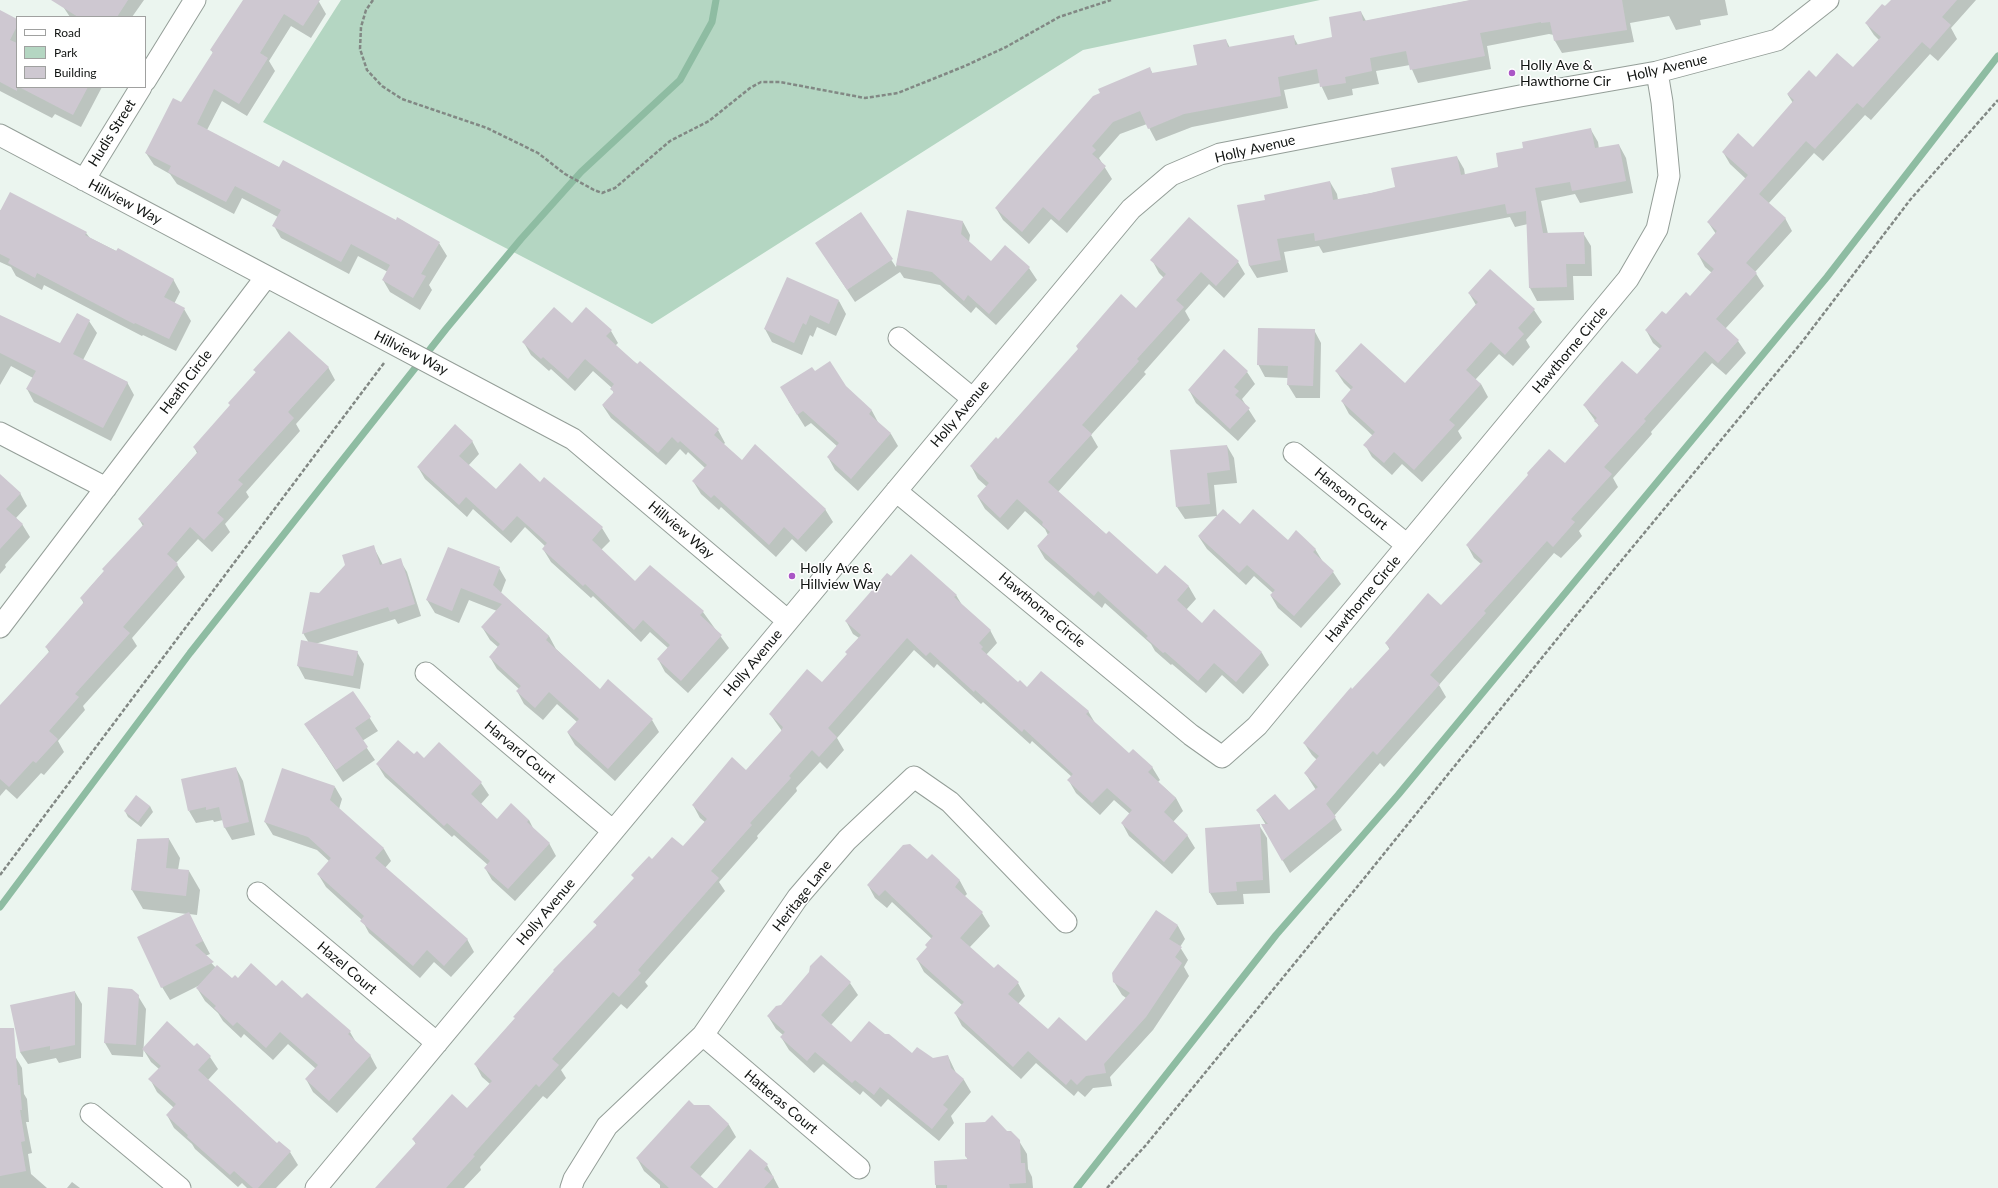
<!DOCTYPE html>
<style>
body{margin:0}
#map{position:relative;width:1998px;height:1188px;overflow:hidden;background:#ebf5ef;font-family:Lato,sans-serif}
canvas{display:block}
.legend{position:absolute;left:16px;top:16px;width:130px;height:72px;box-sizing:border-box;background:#fff;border:1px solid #a0a1a0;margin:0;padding:5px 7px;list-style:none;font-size:12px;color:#111412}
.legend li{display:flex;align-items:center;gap:8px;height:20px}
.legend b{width:20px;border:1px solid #a0a1a0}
</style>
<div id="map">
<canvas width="1998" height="1188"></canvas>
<ul class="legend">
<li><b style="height:5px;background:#fff"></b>Road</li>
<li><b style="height:11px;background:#b4d6c2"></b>Park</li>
<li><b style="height:11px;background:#cec8d1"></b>Building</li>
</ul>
</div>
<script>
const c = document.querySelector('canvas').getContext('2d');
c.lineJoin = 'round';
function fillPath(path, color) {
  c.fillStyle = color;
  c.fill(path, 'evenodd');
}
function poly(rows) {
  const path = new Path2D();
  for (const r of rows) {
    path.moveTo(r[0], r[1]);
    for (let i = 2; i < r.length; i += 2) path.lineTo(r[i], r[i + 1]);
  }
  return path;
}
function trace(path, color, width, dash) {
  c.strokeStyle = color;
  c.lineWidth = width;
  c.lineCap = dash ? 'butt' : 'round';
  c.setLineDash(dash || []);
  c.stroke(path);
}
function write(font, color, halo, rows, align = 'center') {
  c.font = font + ' Lato,sans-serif';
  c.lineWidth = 3;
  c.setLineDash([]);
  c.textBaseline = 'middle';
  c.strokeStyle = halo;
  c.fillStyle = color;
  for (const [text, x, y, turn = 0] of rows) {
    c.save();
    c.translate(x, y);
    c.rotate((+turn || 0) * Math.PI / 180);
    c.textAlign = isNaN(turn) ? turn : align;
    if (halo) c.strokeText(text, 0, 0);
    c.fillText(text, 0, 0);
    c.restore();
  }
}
fillPath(poly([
 [341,0,1320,0,1083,50,652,324,263,122]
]), '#b4d6c2');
fillPath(poly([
 [69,0,144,0,132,17,70,17,64,8],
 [244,0,318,0,326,14,311,38,291,26,269,61,275,71,247,116,222,101,207,130,280,168,396,221,398,218,439,243,447,256,429,285,432,290,420,310,390,292,383,280,388,272,358,256,349,274,281,238,274,226,278,217,242,198,234,214,177,184,170,174,154,165,146,153,182,104,213,53,211,50],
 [1472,0,1725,0,1728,15,1700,20,1701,25,1676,30,1669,16,1630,23,1634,42,1562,53,1555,41,1554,35,1549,34,1487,46,1491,69,1418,83,1410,65,1376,71,1379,84,1352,89,1353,95,1328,100,1320,83,1284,90,1288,108,1192,127,1156,141,1147,124,1120,134,1099,158,1112,179,1067,233,1051,219,1029,244,1003,220,996,208,1150,69,1153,74,1198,66,1226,40,1230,48,1293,36,1298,45,1334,38,1361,12,1366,21],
 [1892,0,1976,0,1951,28,1957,39,1938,61,1930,54,1871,120,1865,115,1823,161,1814,153,1768,204,1785,218,1792,231,1755,272,1764,286,1725,329,1738,341,1746,353,1726,375,1712,363,1651,432,1652,434,1613,478,1618,487,1579,531,1582,536,1561,558,1554,553,1439,685,1446,697,1384,767,1380,763,1334,816,1342,830,1290,873,1262,825,1266,825,1257,810,1289,812,1316,790,1305,773,1317,760,1312,755,1304,743,1390,650,1386,643,1441,606,1481,564,1474,558,1467,545,1565,464,1599,426,1584,405,1637,375,1660,349,1653,343,1646,330,1690,297,1712,273,1705,267,1698,254,1716,234,1708,222,1746,179,1730,164,1723,152,1753,148,1793,103,1788,95,1816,78,1853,68,1879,40,1874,35,1866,23],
 [0,11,17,20,17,87,102,87,81,127,55,114,52,118,0,91],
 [1591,130,1598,142,1599,149,1619,145,1626,158,1633,193,1580,203,1575,194,1541,201,1548,234,1583,233,1591,246,1592,276,1573,276,1574,300,1537,301,1530,288,1528,224,1515,227,1510,217,1323,253,1319,246,1284,252,1288,272,1257,278,1249,265,1266,201,1330,182,1337,194,1338,200,1396,188,1457,157,1464,169,1465,175,1499,168,1524,149],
 [0,210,86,233,90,238,173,279,180,292,174,304,184,309,191,321,176,351,143,335,142,336,44,285,42,290,16,276,11,267,0,262],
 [908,211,963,222,970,235,969,242,991,262,1005,247,1029,268,1037,280,996,325,976,307,971,313,940,285,904,278,900,272,855,302,816,243,860,213,896,267],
 [1152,260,1238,262,1245,274,1224,298,1209,284,1185,311,1190,320,1144,372,1146,374,1091,435,1098,447,1058,492,1107,535,1157,575,1165,566,1189,587,1196,599,1186,610,1202,624,1214,610,1262,653,1269,665,1243,694,1222,675,1206,693,1172,664,1171,665,1155,651,1151,644,1105,603,1102,608,1045,559,1038,547,1048,535,1045,529,1025,511,1008,530,985,509,978,497,987,487,978,479,971,466,1136,309,1164,278,1159,273],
 [1490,270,1534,310,1542,322,1526,340,1530,347,1513,366,1499,354,1475,380,1481,384,1488,397,1458,431,1462,438,1422,482,1402,464,1392,475,1372,457,1365,445,1373,436,1349,414,1342,401,1352,391,1344,383,1336,371,1405,384,1476,305,1469,293],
 [839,301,846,314,836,336,817,327,813,337,810,335,802,355,772,342,765,329],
 [0,317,60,344,89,321,97,333,83,360,127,382,134,395,111,441,34,402,27,389,33,378,11,366,0,385],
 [572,324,611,331,618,343,615,346,718,430,725,443,723,445,742,461,825,509,833,522,806,552,792,539,776,557,721,507,719,510,701,494,693,481,705,468,688,452,686,455,680,449,666,465,611,418,603,406,614,394,612,388,593,371,575,391,551,369,549,371,531,355,524,343],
 [1314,330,1321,343,1320,398,1296,398,1288,385,1288,378,1265,377,1258,364],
 [328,367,335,380,296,424,300,431,246,492,249,497,225,524,230,532,212,552,198,539,176,563,185,577,132,638,137,646,83,706,85,710,58,741,64,752,44,775,41,773,17,799,6,789,0,796,0,707,49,652,46,647,84,604,81,598,143,526,139,519,197,453,194,447,231,406,256,373,255,370],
 [815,372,845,387,872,411,879,424,891,434,898,446,858,491,835,470,828,457,838,447,811,423,805,427,788,400],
 [1247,372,1255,384,1242,399,1256,421,1238,441,1196,403,1189,390],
 [472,441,479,454,468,466,496,490,540,483,544,478,602,528,610,541,601,550,635,582,703,612,729,648,688,693,665,672,658,659,668,648,650,632,641,642,593,596,591,598,551,562,543,549,546,547,525,527,511,543,473,509,467,517,425,479,418,467],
 [1227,446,1234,458,1237,483,1214,485,1217,516,1185,519,1177,507],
 [0,475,20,493,27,506,16,518,22,524,30,537,5,565,6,567,0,574],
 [1240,526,1315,549,1323,562,1333,572,1341,584,1301,628,1278,608,1271,596,1273,593,1254,576,1246,585,1207,549,1199,537],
 [373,546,383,565,400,560,407,572,421,616,398,624,395,619,315,644,357,652,364,664,360,689,305,679,298,666,309,643,303,633,319,594],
 [499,568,506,580,501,593,549,636,556,649,600,690,652,720,659,732,615,781,575,745,568,733,577,722,557,704,543,720,524,704,517,691,519,689,497,669,490,657,498,647,490,640,482,627,497,611,469,600,459,623,435,613,427,600],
 [891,578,956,595,962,605,990,630,997,643,986,655,1018,684,1088,711,1095,723,1129,754,1152,767,1160,780,1158,782,1176,798,1183,811,1173,822,1187,835,1195,848,1172,874,1129,836,1122,823,1130,814,1114,800,1100,815,1076,793,1069,781,1072,777,1032,741,1030,744,983,702,981,704,937,664,934,668,914,650,837,738,844,750,827,769,820,762,796,788,797,791,757,836,758,838,719,882,725,891,645,982,648,986,627,1009,621,1004,561,1070,566,1078,547,1099,543,1096,480,1167,481,1170,464,1188,377,1188,416,1144,413,1139,467,1110,490,1084,482,1077,475,1064,597,926,595,922,652,861,683,848,706,823,700,818,693,805,746,771,782,731,770,714,822,683,848,654,859,638,853,634,846,621],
 [353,692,378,731,362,741,375,760,343,782,305,724],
 [439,743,481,783,489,795,481,804,497,820,529,820,534,830,549,843,556,856,515,901,492,880,485,868,488,865,454,835,452,837,385,777,377,764,414,755,424,759],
 [236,768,243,781,255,835,232,840,225,828,223,820,214,822,213,820,196,823,189,811],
 [335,787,342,799,339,809,384,849,391,861,385,868,467,939,474,952,451,977,434,962,420,978,369,933,362,920,326,887,318,874,330,862,317,850,273,835,265,822],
 [150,806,153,812,141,827,128,817,125,811],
 [1259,825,1267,838,1270,893,1243,894,1244,904,1217,905,1210,893],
 [169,839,180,858,178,870,189,871,200,890,197,915,189,914,210,954,205,956,216,968,232,980,238,979,277,987,302,999,350,1032,357,1044,370,1055,377,1068,337,1113,313,1092,306,1079,316,1069,288,1044,273,1060,244,1034,241,1038,223,1021,218,1013,205,1001,197,988,200,985,170,1000,162,987,187,914,143,909,132,890,137,840],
 [932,856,960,881,967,894,964,897,982,913,990,926,969,948,994,970,998,965,1018,983,1025,996,1018,1004,1048,1031,1086,1043,1126,998,1122,995,1114,982,1156,912,1178,926,1185,939,1180,947,1188,960,1184,967,1189,976,1153,1030,1110,1077,1112,1086,1093,1088,1085,1097,1078,1091,1074,1096,1036,1063,1021,1079,962,1026,955,1013,962,1005,924,972,917,959,928,948,932,939,892,902,887,908,875,898,868,885,927,861],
 [821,956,850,983,858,995,831,1025,851,1043,932,1059,948,1056,956,1073,964,1080,971,1092,951,1116,954,1123,939,1141,888,1099,881,1107,863,1091,860,1095,823,1064,814,1073,789,1050,781,1037,783,1035,776,1029,768,1016,782,1006,810,973],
 [75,992,82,1004,81,1058,59,1063,56,1058,28,1064,20,1052],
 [138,996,146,1009,143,1057,112,1055,105,1043],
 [197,1045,210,1057,218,1069,208,1080,277,1144,279,1142,290,1152,298,1165,276,1188,247,1188,242,1183,238,1187,195,1149,192,1144,174,1128,167,1115,174,1108,157,1092,150,1079,159,1069,151,1062,143,1049,194,1047],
 [15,1056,22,1068,24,1094,27,1099,29,1122,26,1122,32,1153,28,1154,31,1174,47,1188,0,1188,0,1057],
 [693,1106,709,1106,729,1125,736,1137,700,1177,710,1188,660,1188,660,1185,644,1171,637,1158],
 [1006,1132,1019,1141,1027,1154,1028,1169,1032,1177,1033,1188,936,1188,935,1161,968,1160,966,1156],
 [767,1165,779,1188,718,1188],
 [72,1182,80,1188,67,1188]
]), '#0003');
trace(poly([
 [0,907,190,653,446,329,521,239,581,172,680,80,712,22,716,0],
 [1077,1188,1276,935,1398,795,1827,277,1998,56]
]), '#8ebca2', 7);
fillPath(poly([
 [51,0,128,0,117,17,78,17],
 [243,0,320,0,303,26,284,14,260,53,268,58,239,104,214,89,197,124,279,167,283,160,396,220,397,217,440,242,421,274,426,276,413,298,382,280,390,265,351,244,341,262,272,226,281,210,235,186,226,202,168,172,171,166,145,153,173,98,181,102,213,52,210,50],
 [1470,0,1622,0,1627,30,1554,41,1550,22,1541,23,1541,22,1480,33,1485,56,1410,70,1406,51,1370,58,1372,71,1345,77,1346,83,1320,87,1317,69,1278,77,1281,96,1184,114,1148,129,1140,111,1113,122,1092,146,1096,150,1092,154,1106,166,1059,221,1043,207,1022,232,995,208,1093,96,1100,93,1098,89,1150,67,1152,73,1197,65,1193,45,1226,39,1228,47,1294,35,1295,45,1332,37,1329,17,1361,11,1363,21],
 [1891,0,1957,0,1942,17,1951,25,1930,49,1922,42,1863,108,1857,103,1815,149,1806,141,1759,194,1786,218,1746,263,1757,273,1716,319,1739,340,1718,363,1705,351,1644,419,1646,421,1604,467,1612,474,1571,519,1575,522,1553,547,1547,541,1484,611,1486,613,1430,675,1440,684,1377,755,1373,751,1326,804,1336,817,1282,861,1261,824,1268,824,1256,810,1275,794,1289,810,1318,787,1304,773,1319,756,1303,743,1351,687,1352,689,1390,648,1385,643,1428,593,1441,605,1483,561,1466,545,1528,475,1527,473,1549,449,1565,463,1599,425,1594,421,1597,418,1583,405,1603,382,1622,361,1637,374,1662,346,1645,330,1662,311,1666,314,1686,292,1690,296,1714,269,1697,254,1717,231,1707,222,1748,175,1722,152,1738,133,1753,147,1794,100,1787,94,1809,70,1816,77,1837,53,1853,67,1881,37,1865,23,1882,4,1885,6],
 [0,10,17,19,17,26,10,40,17,43,17,91,0,82],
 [19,87,88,87,73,115],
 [1591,128,1595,148,1619,144,1626,181,1572,191,1570,182,1535,188,1543,233,1584,232,1585,264,1566,264,1567,287,1529,288,1526,211,1507,214,1505,204,1315,241,1314,233,1277,239,1281,260,1249,266,1237,205,1265,200,1264,195,1330,181,1333,200,1371,193,1395,187,1391,168,1457,156,1461,175,1498,167,1496,153,1523,148,1522,142],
 [10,192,87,232,85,235,116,251,118,248,174,279,164,297,185,308,169,339,135,323,134,324,37,273,35,278,8,263,10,259,0,254,0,211],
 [907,210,963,221,961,234,991,261,1005,245,1030,267,989,314,968,295,964,301,932,272,896,265],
 [861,212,893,259,847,290,815,243],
 [1189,217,1239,261,1216,286,1201,272,1176,300,1184,307,1137,359,1139,361,1082,425,1092,434,1048,482,1106,534,1109,531,1157,574,1165,565,1189,586,1177,600,1202,623,1214,609,1262,652,1236,682,1214,663,1198,681,1165,652,1163,653,1146,638,1148,636,1098,591,1094,596,1037,546,1050,532,1042,525,1043,522,1017,499,1000,518,977,496,989,483,970,466,996,437,998,439,1078,349,1076,346,1121,294,1136,308,1166,274,1150,260],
 [1490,269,1535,309,1518,328,1524,334,1505,355,1491,342,1466,370,1481,384,1449,420,1455,425,1414,470,1394,452,1384,463,1363,445,1375,432,1341,401,1353,387,1335,371,1361,343,1405,383,1478,302,1468,293],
 [787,277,839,300,829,324,810,315,806,325,803,323,794,343,764,329],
 [554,307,572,323,586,307,612,330,606,336,637,364,640,361,719,429,714,435,742,460,755,444,826,509,798,540,784,527,769,545,714,495,711,498,692,481,707,465,680,441,678,443,672,437,658,453,602,405,614,392,610,389,614,384,585,359,568,379,543,357,541,359,522,342],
 [77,313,90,320,73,354,128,382,103,428,26,389,36,371,0,353,0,315,60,343],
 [1258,328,1315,329,1313,386,1287,385,1288,366,1257,365],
 [289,331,329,367,288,412,294,418,238,480,243,484,217,513,224,519,204,540,190,527,167,554,178,564,123,627,130,633,75,694,79,697,49,731,58,739,36,763,33,761,9,787,0,779,0,705,50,651,45,647,84,602,80,598,104,571,102,569,144,524,138,519,198,452,193,447,230,405,228,403,256,372,253,370],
 [1224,349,1248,371,1234,387,1239,391,1235,395,1250,408,1230,429,1188,390],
 [830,361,846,386,872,410,869,414,891,433,851,479,827,457,839,443,803,411,797,415,780,387,812,367,815,371],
 [455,424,473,441,459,456,496,489,520,463,540,482,544,477,603,527,592,540,635,581,650,565,704,611,700,615,722,635,681,681,657,659,670,645,643,620,634,630,585,584,583,586,542,549,547,543,517,516,503,531,466,497,459,505,417,467],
 [1227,445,1230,470,1207,473,1210,504,1176,507,1170,450],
 [0,474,21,493,6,509,23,524,0,549],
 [1223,509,1240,524,1253,509,1288,540,1296,530,1316,549,1313,552,1334,571,1294,616,1270,595,1275,590,1247,565,1239,573,1198,536],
 [374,545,380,565,401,558,415,604,390,612,388,607,302,634,310,592,319,593,345,565,342,555],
 [448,547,500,567,493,585,549,636,546,640,600,689,608,679,653,719,608,769,567,732,579,719,549,692,535,708,516,691,521,686,489,657,500,644,481,627,502,604,461,588,452,611,426,600],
 [911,554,957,595,954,597,991,630,979,643,983,647,981,649,1018,682,1020,680,1027,687,1041,671,1089,711,1086,714,1129,753,1133,749,1153,767,1148,772,1176,798,1164,812,1188,835,1164,862,1121,823,1132,810,1107,788,1092,803,1067,780,1073,774,1024,729,1022,732,975,690,974,692,930,652,926,656,907,638,828,728,837,737,819,757,812,750,789,776,791,778,750,823,752,825,711,871,719,878,638,970,641,973,619,997,613,992,552,1059,559,1065,539,1087,536,1084,473,1155,475,1156,446,1188,375,1188,416,1143,412,1139,452,1094,467,1108,492,1081,474,1064,515,1018,513,1017,554,971,553,970,597,925,593,922,634,878,631,875,649,856,652,859,672,837,683,846,707,819,692,805,732,757,746,770,781,731,783,727,769,714,807,669,822,682,847,654,845,652,861,635,845,621,887,573,891,576],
 [301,640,358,651,353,676,297,666],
 [353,691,371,717,355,728,368,747,336,770,304,724],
 [398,740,414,754,417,751,424,758,439,742,482,782,471,794,497,819,511,803,529,820,527,822,550,843,508,889,484,868,490,861,447,823,444,826,376,764],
 [236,767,249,822,224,828,219,807,206,810,206,807,188,811,181,779],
 [282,768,335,786,330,800,384,848,375,858,468,939,444,966,427,950,413,966,360,921,364,916,317,874,331,858,308,837,264,822],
 [136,795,150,806,138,822,124,811],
 [1260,824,1263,880,1236,882,1237,891,1209,893,1205,828],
 [169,838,166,868,189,870,186,896,131,890,137,839],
 [910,844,927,859,932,854,960,880,955,887,983,912,960,938,994,968,998,964,1019,982,1008,994,1048,1029,1059,1017,1086,1041,1130,993,1113,982,1112,973,1156,910,1178,925,1169,939,1182,947,1175,957,1182,963,1146,1017,1104,1064,1106,1073,1086,1076,1077,1085,1071,1079,1066,1085,1028,1051,1013,1067,954,1013,964,1002,916,959,927,947,925,945,933,936,885,890,879,896,867,885,903,845],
 [189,912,203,941,195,945,214,962,161,988,137,937],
 [821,955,851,982,821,1015,851,1042,869,1021,885,1034,889,1034,912,1053,917,1047,933,1058,948,1055,951,1068,964,1079,943,1105,948,1109,932,1129,880,1087,874,1095,855,1080,852,1083,815,1052,807,1061,780,1037,785,1032,767,1016,776,1006,781,1005,809,972,810,966],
 [251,963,276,986,282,980,302,998,307,993,351,1031,348,1034,371,1055,329,1101,305,1079,318,1065,280,1032,266,1048,237,1022,233,1026,214,1008,216,1006,196,988,217,965,232,978,235,975,238,978],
 [108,987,132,989,139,995,136,1045,104,1043],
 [75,991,75,1045,50,1050,50,1046,20,1052,10,1005],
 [167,1021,194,1046,197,1043,211,1056,198,1070,277,1143,279,1141,291,1151,258,1188,253,1188,234,1171,230,1175,187,1137,188,1135,166,1115,176,1104,148,1079,161,1066,142,1049],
 [0,1028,14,1028,18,1085,20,1085,22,1110,20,1110,25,1141,21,1142,26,1171,0,1176],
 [689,1100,694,1105,709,1105,729,1124,690,1167,714,1188,669,1188,636,1158],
 [992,1115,1007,1131,1011,1131,1020,1140,1021,1163,1025,1163,1026,1183,1009,1184,1010,1188,947,1188,947,1185,935,1185,934,1161,968,1159,965,1156,965,1123,985,1122],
 [750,1149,768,1164,764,1169,774,1177,764,1188,717,1188]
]), '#cec8d1');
const minor = poly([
 [145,81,195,0],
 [0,135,573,439,788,621],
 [84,180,141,87],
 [899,338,973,399],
 [0,433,106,488],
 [1294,453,1407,545],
 [896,491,1191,735,1222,757,1257,726,1628,279,1657,229,1669,176,1662,102,1657,72],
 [0,627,266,277],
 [426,673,613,831],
 [258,893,437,1043],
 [703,1035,859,1168],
 [91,1114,180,1188],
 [316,1188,1131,209,1171,175,1220,154,1520,96,1657,72,1777,40,1828,0],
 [571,1188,574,1179,607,1126,703,1035,798,897,847,840,914,777,950,802,1066,922]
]);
trace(minor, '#949e98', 23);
trace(poly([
 [373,0,366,10,361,27,360,49,367,70,382,86,402,99,487,128,538,153,565,174,594,190,602,193,615,188,670,141,709,121,750,88,761,82,780,82,865,98,898,93,965,66,1006,47,1059,17,1111,0],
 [0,875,384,363],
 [1107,1188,1146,1145,1366,876,1574,618,1802,342,1910,200,1998,100]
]), '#828884', 2.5, [4, 2]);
trace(minor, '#fff', 21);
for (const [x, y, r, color] of [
 [1512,73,4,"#aa56c6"],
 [792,576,4,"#aa56c6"]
]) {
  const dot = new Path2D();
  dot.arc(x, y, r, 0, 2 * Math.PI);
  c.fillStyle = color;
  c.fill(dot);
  trace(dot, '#fff', 1.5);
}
write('14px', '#111412', '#fff', [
 ["Holly Ave &",1520,65],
 ["Hawthorne Cir",1520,81],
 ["Holly Ave &",800,568],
 ["Hillview Way",800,584]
], 'left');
write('14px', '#111412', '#fff', [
 ["Holly Avenue",1667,68,-13],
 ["Hudis Street",112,133,-58],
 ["Holly Avenue",1255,149,-13],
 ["Hillview Way",125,202,28],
 ["Hawthorne Circle",1570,350,-50],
 ["Hillview Way",411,353,27],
 ["Heath Circle",186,382,-53],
 ["Holly Avenue",960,414,-50],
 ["Hansom Court",1351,499,39],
 ["Hillview Way",681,530,40],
 ["Hawthorne Circle",1363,599,-50],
 ["Hawthorne Circle",1042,610,40],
 ["Holly Avenue",753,663,-50],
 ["Harvard Court",520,752,40],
 ["Heritage Lane",802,896,-52],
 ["Holly Avenue",546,912,-50],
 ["Hazel Court",347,968,40],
 ["Hatteras Court",781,1102,40]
]);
</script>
